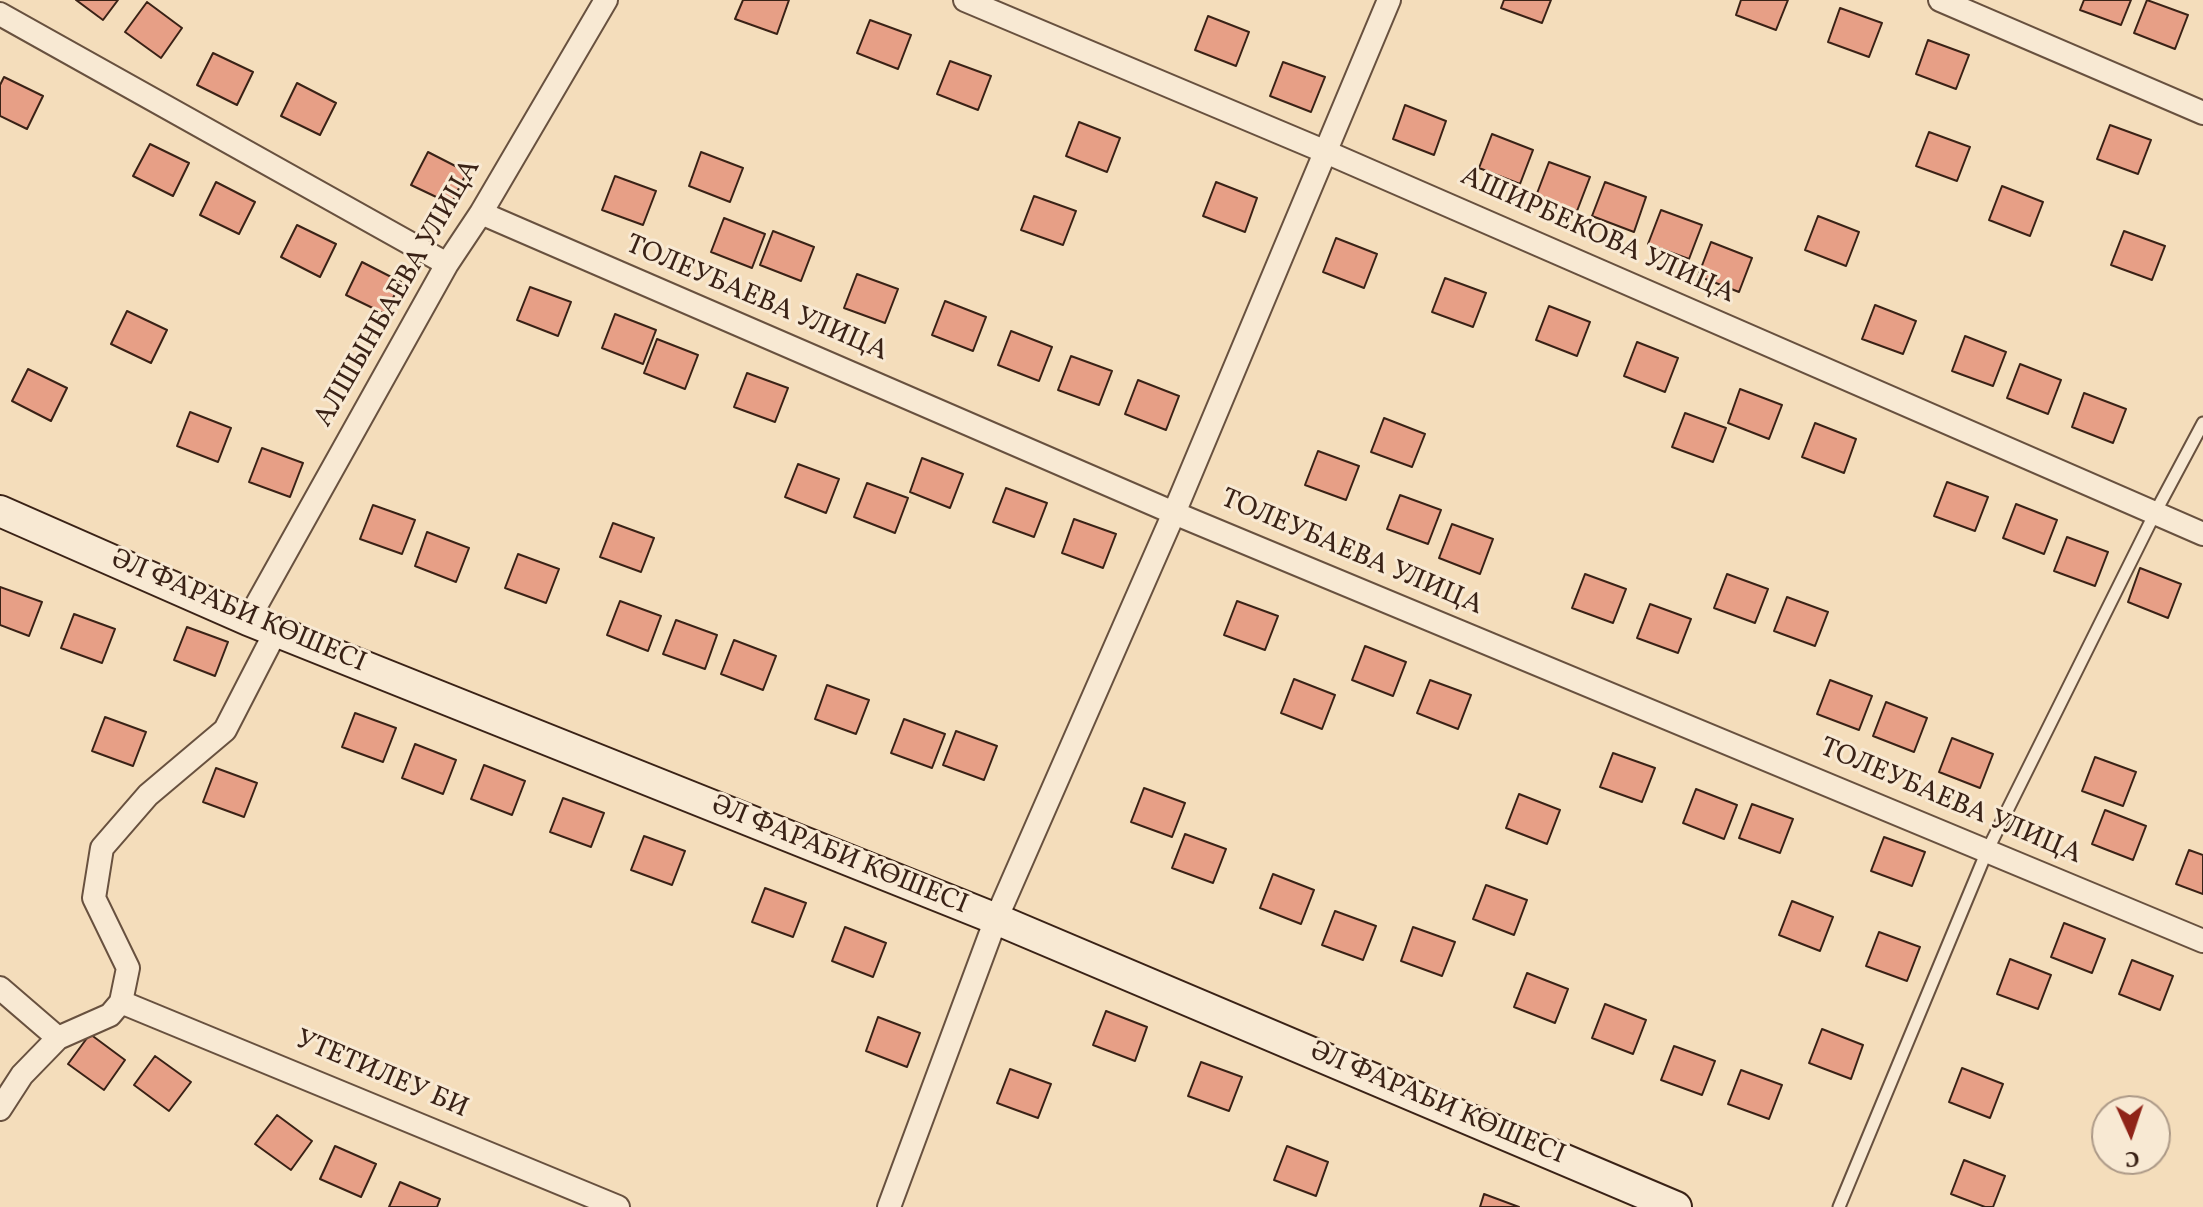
<!DOCTYPE html>
<meta charset="utf-8">
<style>
body{margin:0}
#map{position:relative;width:2203px;height:1207px;overflow:hidden;background:#f4ddbb;font-family:Vollkorn,serif}
canvas{display:block}
.north{position:absolute;left:2091px;top:1095px;width:80px;height:80px;box-sizing:border-box;background:#f8e9d3;border:2px solid #ac9987;border-radius:50%;rotate:177deg;font-size:22px;font-weight:700;line-height:32px;text-align:center;color:#3a2216}
.north::after{content:'';display:block;margin:auto;width:28px;height:36px;background:#8f2418;clip-path:polygon(50% 0,100% 100%,50% 72%,0 100%)}
</style>
<div id="map">
<canvas width="2203" height="1207"></canvas>
<div class="north">С</div>
</div>
<script>
const c = document.querySelector('canvas').getContext('2d');
c.lineJoin = 'round';
function fillPath(path, color) {
  c.fillStyle = color;
  c.fill(path, 'evenodd');
}
function poly(rows) {
  const path = new Path2D();
  for (const r of rows) {
    path.moveTo(r[0], r[1]);
    for (let i = 2; i < r.length; i += 2) path.lineTo(r[i], r[i + 1]);
  }
  return path;
}
function trace(path, color, width, dash) {
  c.strokeStyle = color;
  c.lineWidth = width;
  c.lineCap = dash ? 'butt' : 'round';
  c.setLineDash(dash || []);
  c.stroke(path);
}
function write(font, color, halo, rows, align = 'center') {
  c.font = font + ' Vollkorn,serif';
  c.lineWidth = 6;
  c.setLineDash([]);
  c.textBaseline = 'middle';
  c.strokeStyle = halo;
  c.fillStyle = color;
  for (const [text, x, y, turn = 0] of rows) {
    c.save();
    c.translate(x, y);
    c.rotate((+turn || 0) * Math.PI / 180);
    c.textAlign = isNaN(turn) ? turn : align;
    if (halo) c.strokeText(text, 0, 0);
    c.fillText(text, 0, 0);
    c.restore();
  }
}
const building = poly([
 [76,0,118,0,103,20,76,0],
 [743,0,789,0,777,34,735,19,743,0],
 [1504,0,1551,0,1542,23,1501,8,1504,0],
 [1741,0,1788,0,1776,30,1736,15,1741,0],
 [2084,0,2131,0,2121,25,2080,10,2084,0],
 [2147,0,2188,15,2175,49,2134,33,2147,0],
 [147,2,182,28,161,58,125,32,147,2],
 [1840,8,1882,23,1869,57,1828,42,1840,8],
 [1208,16,1249,32,1236,66,1195,50,1208,16],
 [870,20,911,35,898,69,857,53,870,20],
 [1928,40,1969,55,1956,89,1916,74,1928,40],
 [213,53,253,72,237,105,197,85,213,53],
 [950,61,991,76,978,110,937,94,950,61],
 [1283,62,1325,77,1311,112,1270,96,1283,62],
 [4,77,43,96,27,129,0,116,0,85,4,77],
 [297,83,336,103,320,135,281,116,297,83],
 [1405,105,1446,121,1434,155,1393,139,1405,105],
 [1079,122,1120,138,1107,172,1066,156,1079,122],
 [2110,125,2151,140,2138,174,2097,159,2110,125],
 [1929,132,1970,147,1957,181,1916,166,1929,132],
 [1492,134,1533,150,1520,184,1479,168,1492,134],
 [150,144,189,163,173,196,133,176,150,144],
 [428,152,467,172,451,204,411,185,428,152],
 [701,152,743,168,730,202,689,186,701,152],
 [1549,162,1590,177,1577,211,1536,196,1549,162],
 [615,176,656,191,643,225,602,210,615,176],
 [216,182,255,202,239,234,200,215,216,182],
 [1216,182,1257,198,1245,232,1203,216,1216,182],
 [1605,182,1646,197,1634,232,1592,216,1605,182],
 [2002,186,2043,202,2030,236,1989,220,2002,186],
 [1034,196,1076,211,1063,245,1021,230,1034,196],
 [1661,210,1702,225,1689,259,1648,244,1661,210],
 [1818,216,1859,232,1846,266,1805,250,1818,216],
 [724,218,765,234,752,268,711,252,724,218],
 [297,225,336,244,320,277,281,257,297,225],
 [773,231,814,247,801,281,760,265,773,231],
 [2124,231,2165,246,2152,280,2111,265,2124,231],
 [1336,238,1377,254,1364,288,1323,272,1336,238],
 [1711,242,1752,258,1739,292,1698,276,1711,242],
 [362,262,401,282,385,314,346,295,362,262],
 [857,274,898,289,885,323,844,308,857,274],
 [1445,278,1486,293,1473,327,1432,312,1445,278],
 [530,287,571,302,558,336,517,320,530,287],
 [945,301,986,317,973,351,932,335,945,301],
 [1875,305,1916,321,1903,354,1862,339,1875,305],
 [1549,306,1590,322,1577,356,1536,340,1549,306],
 [127,311,167,330,151,363,111,344,127,311],
 [615,314,656,330,643,364,602,348,615,314],
 [1011,331,1052,347,1039,381,998,365,1011,331],
 [1965,336,2006,352,1993,386,1952,371,1965,336],
 [657,339,698,355,685,389,644,373,657,339],
 [1637,342,1678,358,1665,392,1624,376,1637,342],
 [1071,356,1112,371,1099,405,1058,390,1071,356],
 [2020,364,2061,380,2048,414,2007,398,2020,364],
 [28,369,67,388,51,421,12,401,28,369],
 [747,373,788,388,775,422,734,407,747,373],
 [1138,380,1179,396,1166,430,1125,414,1138,380],
 [1740,389,1782,405,1769,439,1728,423,1740,389],
 [2084,393,2126,409,2113,443,2072,427,2084,393],
 [190,412,231,428,218,462,177,446,190,412],
 [1685,413,1726,428,1713,462,1672,447,1685,413],
 [1384,418,1425,434,1412,467,1371,452,1384,418],
 [1815,423,1856,439,1844,473,1802,457,1815,423],
 [262,448,303,463,290,497,249,482,262,448],
 [1318,451,1359,466,1346,500,1305,485,1318,451],
 [922,458,963,474,950,508,910,492,922,458],
 [798,464,839,479,826,513,785,497,798,464],
 [1947,482,1988,497,1975,531,1934,516,1947,482],
 [867,483,908,498,895,533,854,517,867,483],
 [1006,488,1047,503,1034,537,993,522,1006,488],
 [1400,495,1441,510,1428,544,1387,529,1400,495],
 [2016,504,2057,520,2044,554,2003,538,2016,504],
 [373,505,415,520,402,554,360,539,373,505],
 [1074,519,1116,534,1103,568,1062,553,1074,519],
 [613,523,654,538,641,572,600,557,613,523],
 [1452,524,1493,539,1480,574,1439,558,1452,524],
 [427,532,469,548,456,582,415,566,427,532],
 [2067,537,2108,552,2095,586,2054,571,2067,537],
 [518,554,559,569,546,603,505,588,518,554],
 [2140,568,2181,584,2168,618,2128,602,2140,568],
 [1585,574,1626,589,1613,623,1572,608,1585,574],
 [1727,574,1768,589,1755,623,1714,608,1727,574],
 [0,587,42,602,29,636,0,625,0,587],
 [1787,597,1828,612,1815,646,1774,631,1787,597],
 [620,601,661,616,648,651,607,635,620,601],
 [1237,601,1278,616,1265,650,1224,635,1237,601],
 [1650,604,1691,619,1678,653,1637,638,1650,604],
 [74,614,115,629,102,663,61,648,74,614],
 [676,620,717,635,705,669,663,654,676,620],
 [187,627,228,642,215,676,174,660,187,627],
 [734,640,776,656,763,690,721,674,734,640],
 [1365,646,1406,662,1393,696,1352,680,1365,646],
 [1294,679,1335,695,1322,729,1281,713,1294,679],
 [1430,680,1471,695,1458,729,1417,713,1430,680],
 [1830,680,1872,696,1859,730,1817,714,1830,680],
 [827,685,869,700,856,734,815,719,827,685],
 [1886,702,1927,718,1914,752,1873,736,1886,702],
 [355,713,396,728,383,762,342,747,355,713],
 [105,717,146,732,133,766,92,751,105,717],
 [904,719,945,734,932,768,891,753,904,719],
 [956,731,997,746,984,780,943,765,956,731],
 [1952,738,1993,754,1980,788,1939,772,1952,738],
 [415,744,456,760,443,794,402,778,415,744],
 [1613,753,1655,768,1642,802,1600,787,1613,753],
 [2095,757,2136,772,2123,806,2082,791,2095,757],
 [484,765,525,781,512,815,471,799,484,765],
 [216,768,257,783,244,817,203,802,216,768],
 [1144,788,1185,803,1172,837,1131,822,1144,788],
 [1696,789,1737,805,1724,839,1683,823,1696,789],
 [1519,794,1560,810,1547,844,1506,828,1519,794],
 [563,798,604,813,591,847,550,832,563,798],
 [1752,804,1793,819,1780,853,1739,838,1752,804],
 [2105,810,2146,826,2133,860,2092,844,2105,810],
 [1185,834,1226,849,1213,883,1172,868,1185,834],
 [644,836,685,851,672,885,631,870,644,836],
 [1884,837,1925,852,1912,886,1871,871,1884,837],
 [2189,850,2203,855,2203,894,2176,884,2189,850],
 [1273,874,1314,890,1301,924,1260,908,1273,874],
 [1486,885,1527,900,1514,935,1473,919,1486,885],
 [765,888,806,903,793,937,752,922,765,888],
 [1792,901,1833,917,1820,951,1779,935,1792,901],
 [1335,911,1376,926,1363,960,1322,945,1335,911],
 [2064,923,2105,939,2092,973,2051,957,2064,923],
 [845,927,886,943,873,977,832,961,845,927],
 [1413,927,1455,942,1442,976,1401,961,1413,927],
 [1879,932,1920,947,1907,981,1866,966,1879,932],
 [2010,959,2051,975,2038,1009,1997,994,2010,959],
 [2132,960,2173,976,2160,1010,2119,994,2132,960],
 [1527,973,1568,989,1555,1023,1514,1007,1527,973],
 [1605,1004,1646,1020,1633,1054,1592,1038,1605,1004],
 [1106,1011,1147,1027,1135,1061,1093,1045,1106,1011],
 [878,1017,920,1033,907,1067,866,1051,878,1017],
 [1822,1029,1863,1045,1851,1079,1809,1063,1822,1029],
 [90,1034,125,1060,104,1090,68,1064,90,1034],
 [1674,1046,1715,1061,1702,1095,1661,1080,1674,1046],
 [155,1056,191,1082,169,1111,134,1085,155,1056],
 [1201,1062,1242,1077,1229,1111,1188,1096,1201,1062],
 [1962,1068,2003,1084,1990,1118,1949,1102,1962,1068],
 [1010,1069,1051,1084,1038,1118,997,1103,1010,1069],
 [1741,1070,1782,1085,1769,1119,1728,1104,1741,1070],
 [277,1115,312,1141,291,1170,255,1144,277,1115],
 [335,1146,376,1164,361,1197,320,1179,335,1146],
 [1287,1146,1328,1162,1316,1196,1274,1180,1287,1146],
 [1964,1160,2005,1176,1993,1207,1985,1207,1951,1194,1964,1160],
 [400,1182,440,1199,437,1207,389,1207,400,1182],
 [1484,1194,1519,1207,1480,1207,1484,1194]
]);
fillPath(building, '#e79f86');
trace(building, '#3a2216', 2);
const lane = poly([
 [1839,1207,1987,851,2155,513,2203,423]
]);
const street = poly([
 [965,0,1326,152,2203,534],
 [1940,0,2203,113],
 [0,14,447,264],
 [481,213,1174,513,2203,941],
 [248,620,447,264,481,213,606,0],
 [0,988,58,1038],
 [121,1002,618,1207],
 [0,1109,22,1075,58,1038,110,1015,121,1002,128,968,94,898,102,848,148,795,225,730,276,631],
 [889,1207,996,919,1174,513,1389,0]
]);
const secondary = poly([
 [0,511,248,620,996,919,1676,1207]
]);
trace(lane, '#68513f', 15);
trace(street, '#68513f', 26);
trace(secondary, '#3a2216', 34);
trace(lane, '#f8e9d3', 11);
trace(street, '#f8e9d3', 22);
trace(secondary, '#f8e9d3', 30);
write('28px', '#3a2216', '#f8e9d3', [
 ["АШИРБЕКОВА УЛИЦА",1597,237,24],
 ["АЛШЫНБАЕВА УЛИЦА",399,294,-60],
 ["ТОЛЕУБАЕВА УЛИЦА",756,300,23],
 ["ТОЛЕУБАЕВА УЛИЦА",1351,554,23],
 ["ӘЛ ФАРАБИ КӨШЕСІ",238,613,23],
 ["ТОЛЕУБАЕВА УЛИЦА",1950,803,23],
 ["ӘЛ ФАРАБИ КӨШЕСІ",839,857,22],
 ["УТЕТИЛЕУ БИ",381,1076,23],
 ["ӘЛ ФАРАБИ КӨШЕСІ",1437,1105,23]
]);
</script>
